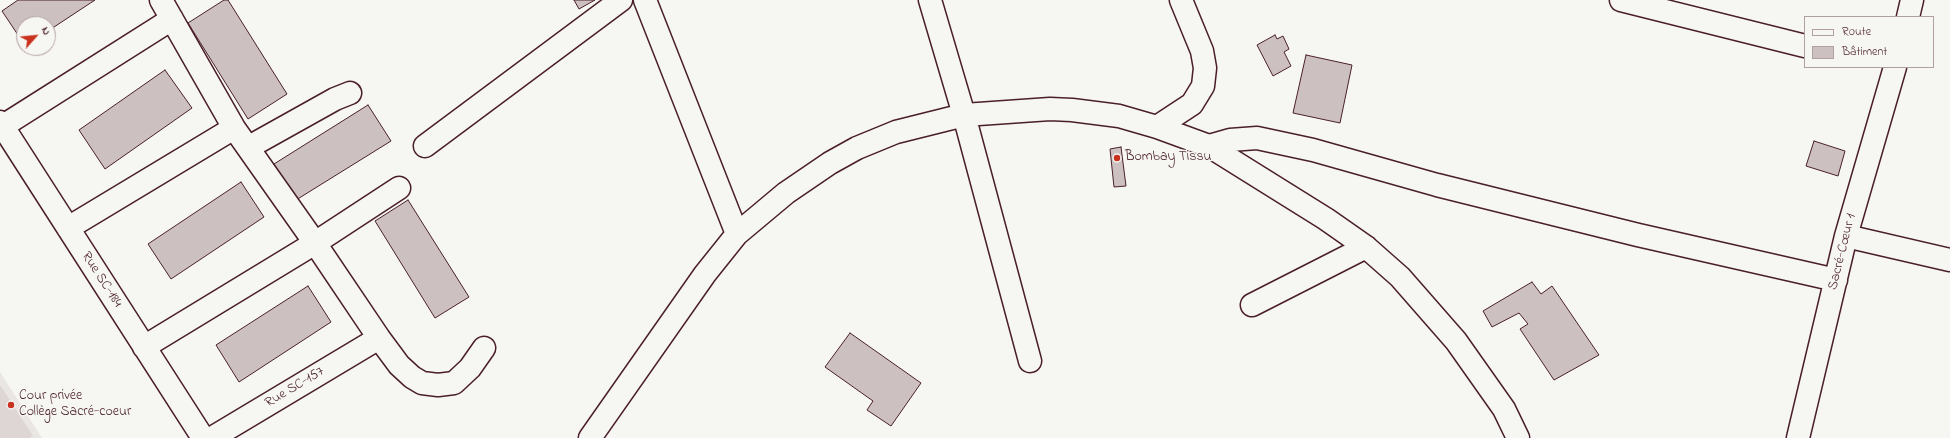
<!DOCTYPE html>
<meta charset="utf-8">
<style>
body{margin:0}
#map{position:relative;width:1950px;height:438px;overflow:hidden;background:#f6f6f2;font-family:"Indie Flower",sans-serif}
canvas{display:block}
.legend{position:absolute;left:1804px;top:16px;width:130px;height:52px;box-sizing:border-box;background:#f6f6f2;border:1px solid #b1a0a2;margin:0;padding:5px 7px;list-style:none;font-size:12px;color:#4a1f2b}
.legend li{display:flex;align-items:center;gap:8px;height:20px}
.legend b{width:20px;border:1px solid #b1a0a2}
.north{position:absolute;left:16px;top:16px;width:40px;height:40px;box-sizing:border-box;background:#f6f6f2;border:1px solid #b1a0a2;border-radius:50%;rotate:63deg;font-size:11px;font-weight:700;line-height:16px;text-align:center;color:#4a1f2b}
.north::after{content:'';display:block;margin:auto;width:14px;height:18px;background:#c8321e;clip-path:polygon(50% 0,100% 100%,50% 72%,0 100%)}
</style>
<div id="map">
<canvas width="1950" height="438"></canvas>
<ul class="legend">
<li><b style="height:5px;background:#f6f6f2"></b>Route</li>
<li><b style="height:11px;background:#ccc1c0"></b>Bâtiment</li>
</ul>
<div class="north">N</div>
</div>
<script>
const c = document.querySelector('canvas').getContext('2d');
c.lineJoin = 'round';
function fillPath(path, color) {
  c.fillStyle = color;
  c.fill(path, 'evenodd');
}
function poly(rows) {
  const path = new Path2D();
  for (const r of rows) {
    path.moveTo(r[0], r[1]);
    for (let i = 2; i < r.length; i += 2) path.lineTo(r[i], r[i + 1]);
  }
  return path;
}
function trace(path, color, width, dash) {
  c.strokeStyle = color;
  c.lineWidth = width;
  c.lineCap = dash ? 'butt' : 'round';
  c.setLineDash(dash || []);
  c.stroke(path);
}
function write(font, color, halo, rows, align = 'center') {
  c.font = font + ' "Indie Flower",sans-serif';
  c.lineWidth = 3;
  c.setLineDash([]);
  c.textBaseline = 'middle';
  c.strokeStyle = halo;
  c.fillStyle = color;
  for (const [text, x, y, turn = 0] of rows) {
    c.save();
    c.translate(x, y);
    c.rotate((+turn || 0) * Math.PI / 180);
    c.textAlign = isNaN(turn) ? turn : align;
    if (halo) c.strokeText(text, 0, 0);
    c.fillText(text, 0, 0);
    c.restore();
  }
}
fillPath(poly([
 [0,372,42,438,0,438]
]), '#e9e6e3');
fillPath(poly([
 [0,385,33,436,29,438,0,438]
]), '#ddd6d5');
const building = poly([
 [18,0,95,0,48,31,48,24,24,24,24,44,2,11,18,0],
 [224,0,228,0,287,94,248,119,188,23,224,0],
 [574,0,595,0,579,9,574,0],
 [1275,35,1277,39,1283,36,1289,49,1284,52,1291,66,1273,76,1257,45,1275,35],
 [1306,55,1352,65,1340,123,1293,113,1306,55],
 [165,70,192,108,105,169,79,130,165,70],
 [368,105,391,141,296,200,274,164,368,105],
 [1814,141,1845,151,1838,176,1806,166,1814,141],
 [1121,147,1126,186,1114,187,1110,149,1121,147],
 [241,182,264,217,171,279,148,244,241,182],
 [408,200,469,297,435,318,375,221,408,200],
 [1532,282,1541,294,1552,286,1599,355,1554,380,1520,329,1528,324,1519,313,1492,327,1483,311,1532,282],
 [308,286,331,322,239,382,216,345,308,286],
 [850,333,921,383,891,426,867,410,873,401,825,367,850,333]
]);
fillPath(building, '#ccc1c0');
trace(building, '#4a1f2b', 1);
const street = poly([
 [161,0,234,128,315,243,379,338,399,365,412,377,422,383,438,385,454,383,470,368,484,348],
 [645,0,737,234],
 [930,0,964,115,1030,361],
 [1621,0,1805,46],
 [1908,17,1912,0],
 [0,122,203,438],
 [3,126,172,19],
 [1157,127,1192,104,1203,86,1205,68,1202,51,1181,0],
 [425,146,621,0],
 [1209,146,1230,140,1257,138,1313,150,1437,185,1638,235,1836,280],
 [249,147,335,99,350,93],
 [68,228,234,128],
 [1846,236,1950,260],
 [1252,305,1366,247],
 [144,347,315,243,399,188],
 [212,438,379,338],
 [590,438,705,274,737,234,786,193,830,163,857,148,896,132,964,115,1050,109,1072,110,1119,116,1157,127,1209,146,1326,219,1366,247,1400,277,1456,341,1504,409,1518,438],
 [1798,438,1846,236,1895,67]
]);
trace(street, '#4a1f2b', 25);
trace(street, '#f6f6f2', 22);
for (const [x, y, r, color] of [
 [1117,158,4,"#c8321e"],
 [11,405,4,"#c8321e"]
]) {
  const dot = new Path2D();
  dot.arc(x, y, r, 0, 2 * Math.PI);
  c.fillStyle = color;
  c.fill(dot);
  trace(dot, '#f6f6f2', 1.5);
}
write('14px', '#4a1f2b', '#f6f6f2', [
 ["Bombay Tissu",1125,158],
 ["Cour privée",19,397],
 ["Collège Sacré-coeur",19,413]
], 'left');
write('14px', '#4a1f2b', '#f6f6f2', [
 ["Sacré-Cœur 1",1843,252,-76],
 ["Rue SC-184",101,280,57],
 ["Rue SC-157",295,388,-31]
]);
</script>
